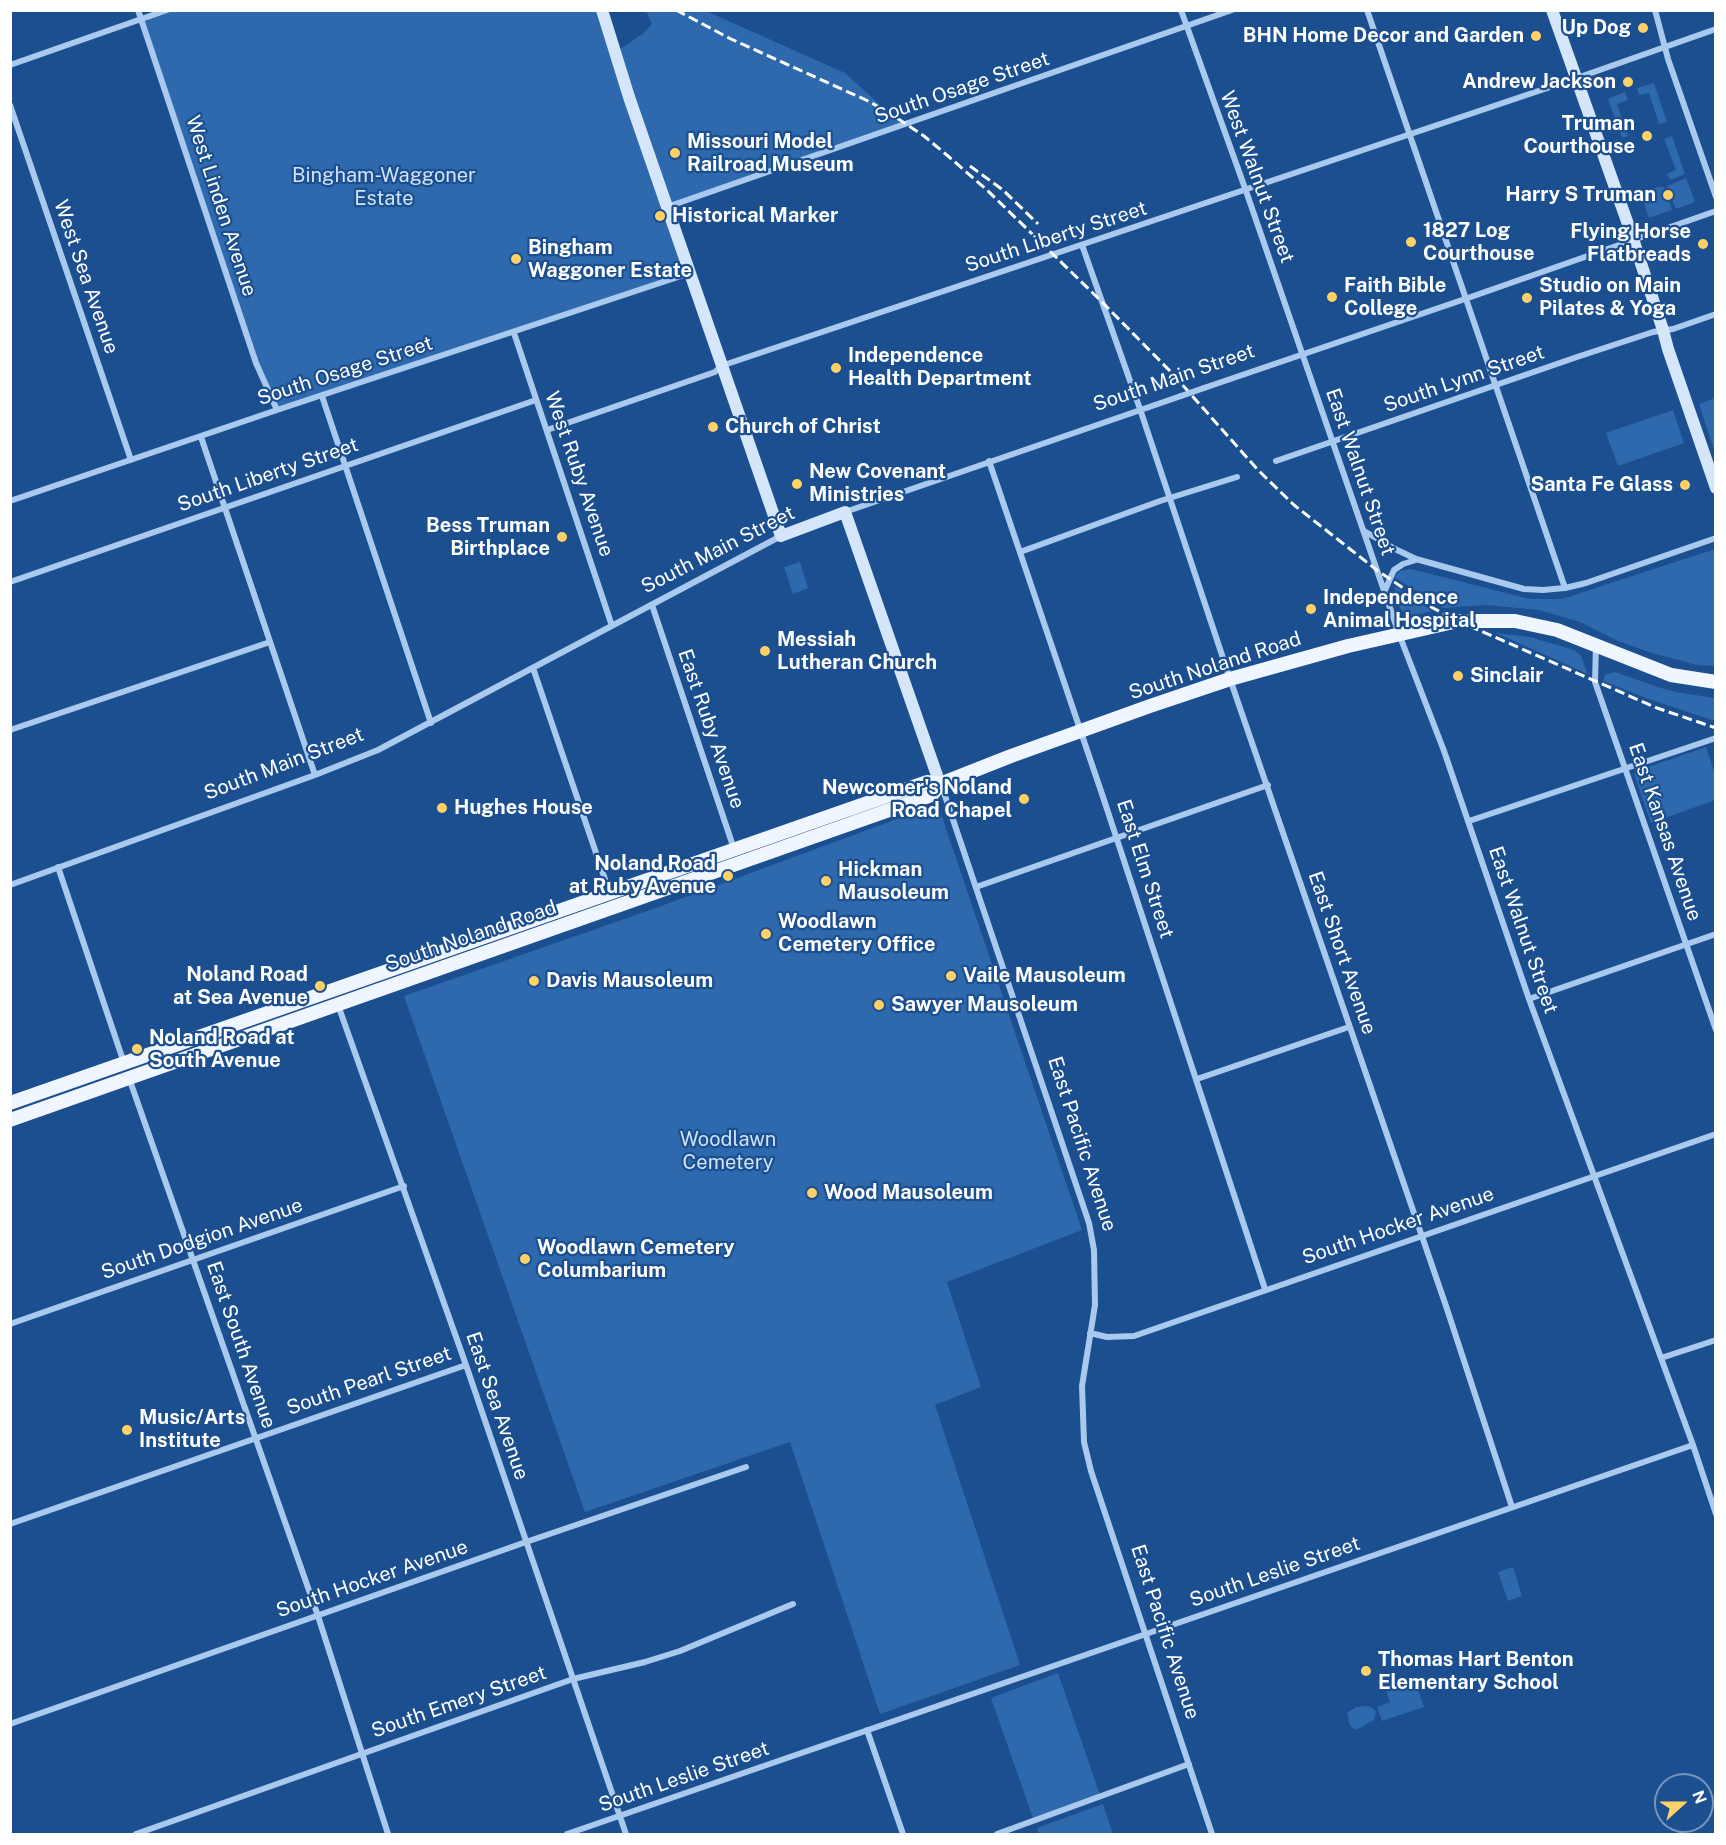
<!DOCTYPE html>
<style>
body{margin:0}
#map{position:relative;width:1726px;height:1845px;overflow:hidden;background:#1b4f8f;font-family:"Public Sans",sans-serif}
canvas{display:block}
.frame{position:absolute;inset:0;border:12px solid #fff;pointer-events:none}
.north{position:absolute;left:1654px;top:1773px;width:60px;height:60px;box-sizing:border-box;background:#1b4f8f;border:2px solid #7695bc;border-radius:50%;rotate:69deg;font-size:16px;font-weight:700;line-height:24px;text-align:center;color:#fff}
.north::after{content:'';display:block;margin:auto;width:21px;height:27px;background:#ffd166;clip-path:polygon(50% 0,100% 100%,50% 72%,0 100%)}
</style>
<div id="map">
<canvas width="1726" height="1845"></canvas>
<div class="frame"></div>
<div class="north">N</div>
</div>
<script>
const c = document.querySelector('canvas').getContext('2d');
c.lineJoin = 'round';
function fillPath(path, color) {
  c.fillStyle = color;
  c.fill(path, 'evenodd');
}
function poly(rows) {
  const path = new Path2D();
  for (const r of rows) {
    path.moveTo(r[0], r[1]);
    for (let i = 2; i < r.length; i += 2) path.lineTo(r[i], r[i + 1]);
  }
  return path;
}
function trace(path, color, width, dash) {
  c.strokeStyle = color;
  c.lineWidth = width;
  c.lineCap = dash ? 'butt' : 'round';
  c.setLineDash(dash || []);
  c.stroke(path);
}
function write(font, color, halo, rows, align = 'center') {
  c.font = font + ' "Public Sans",sans-serif';
  c.lineWidth = 4.5;
  c.setLineDash([]);
  c.textBaseline = 'middle';
  c.strokeStyle = halo;
  c.fillStyle = color;
  for (const [text, x, y, turn = 0] of rows) {
    c.save();
    c.translate(x, y);
    c.rotate((+turn || 0) * Math.PI / 180);
    c.textAlign = isNaN(turn) ? turn : align;
    if (halo) c.strokeText(text, 0, 0);
    c.fillText(text, 0, 0);
    c.restore();
  }
}
fillPath(poly([
 [168,10,604,11,617,51,644,33,652,24,646,11,706,11,845,73,888,112,906,125,668,207,690,273,277,410,256,363,141,19],
 [1654,83,1667,122,1659,124,1649,93,1639,95,1637,88],
 [1625,92,1628,100,1617,104,1628,136,1622,138,1608,99],
 [1672,136,1685,174,1670,180,1667,174,1676,170,1664,139],
 [1686,178,1695,202,1676,209,1671,197,1673,196,1670,190,1668,190,1667,186],
 [1658,187,1664,187,1666,191,1664,192,1666,199,1668,198,1672,210,1649,218,1641,194],
 [1715,398,1716,398,1715,453,1699,404],
 [1673,410,1684,443,1618,466,1606,433],
 [1715,549,1715,666,1697,665,1652,653,1618,641,1580,622,1539,610,1486,605,1444,608,1394,577,1400,571,1411,569,1530,599,1562,599],
 [800,562,808,588,793,594,784,567],
 [1394,586,1432,611,1412,616,1405,614,1400,608],
 [1496,633,1530,637,1574,650,1581,656,1588,674],
 [1615,672,1661,688,1681,693,1715,698,1715,721,1649,699,1603,681,1606,673,1608,674],
 [1706,747,1715,774,1715,800,1651,823,1634,774,1637,771],
 [935,805,939,808,1082,1230,947,1282,981,1387,935,1405,1020,1665,880,1714,790,1442,585,1512,404,996,653,909],
 [1513,1567,1522,1596,1508,1601,1498,1572],
 [1058,1673,1100,1795,1033,1818,991,1698],
 [1414,1678,1424,1707,1382,1721,1377,1707,1390,1702,1385,1688],
 [1368,1706,1374,1709,1376,1712,1374,1720,1356,1730,1350,1726,1347,1713,1356,1707],
 [1103,1804,1113,1834,1039,1834,1037,1828]
]), '#2e69ad');
trace(poly([
 [138,10,256,363,277,410],
 [1181,10,1246,191,1399,634,1444,751,1529,999,1693,1445,1716,1514],
 [1367,10,1565,588],
 [1655,10,1668,59,1716,197],
 [10,65,167,10],
 [10,105,131,460],
 [667,207,1232,10],
 [1082,245,1140,409,1230,679,1446,1306,1512,1507],
 [514,333,612,626],
 [1204,388,1465,299,1716,211],
 [322,396,431,723],
 [547,430,715,372,721,366,1577,78,1716,29],
 [201,437,315,775],
 [989,461,1103,797,1265,1289],
 [1276,461,1577,357,1653,332,1673,329,1716,314],
 [10,501,277,410,690,273],
 [845,512,1181,396],
 [1364,531,1395,549,1416,559,1524,589,1543,590,1565,588,1586,583,1716,538],
 [1020,552,1160,501,1237,477],
 [10,582,536,400],
 [1385,590,1394,570,1403,564,1416,560],
 [652,605,734,849],
 [1596,644,1595,682,1716,1030],
 [533,668,610,894],
 [10,730,270,642],
 [941,784,1089,1223,1094,1250,1095,1305,1082,1386,1084,1442,1091,1471,1212,1834],
 [1469,821,1716,738],
 [58,867,124,1063],
 [10,885,315,775,378,750,781,536],
 [976,887,1268,785],
 [1529,999,1716,934],
 [338,1005,466,1365,626,1834],
 [129,1078,318,1616,388,1834],
 [1197,1079,1349,1027],
 [10,1324,404,1186],
 [1090,1333,1107,1337,1134,1336,1716,1134],
 [1661,1358,1716,1340],
 [10,1524,466,1365],
 [10,1724,526,1542,746,1467],
 [867,1730,903,1834],
 [136,1834,573,1679,645,1662,680,1651,793,1604],
 [567,1834,1693,1445],
 [997,1834,1189,1764]
]), '#a9c9ee', 6);
trace(poly([
 [602,10,629,97,781,536,845,512,940,784],
 [1552,10,1629,227,1663,330,1668,349,1716,488]
]), '#d6e6fa', 12);
trace(poly([
 [10,1103,927,782,940,784],
 [10,1120,932,795,940,784,1011,756,1150,706,1230,679,1348,646,1458,621,1515,621,1557,630,1671,675,1716,682]
]), '#f0f6ff', 14);
trace(poly([
 [676,10,731,39,866,100,888,112,924,136,948,156,987,190,1099,299,1171,372,1258,470,1294,505,1378,571,1433,608,1458,621,1657,708,1716,728],
 [970,166,1003,190,1038,224]
]), '#fff', 3, [10, 4.5]);
trace(poly([
 [1181,396,1204,388]
]), '#a9c9ee', 6);
for (const [x, y, r, color] of [
 [1643,28,6,"#ffd166"],
 [1536,36,6,"#ffd166"],
 [1628,82,6,"#ffd166"],
 [1647,136,6,"#ffd166"],
 [675,153,6,"#ffd166"],
 [1668,195,6,"#ffd166"],
 [660,216,6,"#ffd166"],
 [1411,242,6,"#ffd166"],
 [1703,244,6,"#ffd166"],
 [516,259,6,"#ffd166"],
 [1332,297,6,"#ffd166"],
 [1527,298,6,"#ffd166"],
 [836,368,6,"#ffd166"],
 [713,427,6,"#ffd166"],
 [797,484,6,"#ffd166"],
 [1685,485,6,"#ffd166"],
 [562,537,6,"#ffd166"],
 [1311,609,6,"#ffd166"],
 [765,651,6,"#ffd166"],
 [1458,676,6,"#ffd166"],
 [1024,799,6,"#ffd166"],
 [442,808,6,"#ffd166"],
 [728,876,6,"#ffd166"],
 [826,881,6,"#ffd166"],
 [766,934,6,"#ffd166"],
 [951,976,6,"#ffd166"],
 [534,981,6,"#ffd166"],
 [320,986,6,"#ffd166"],
 [879,1005,6,"#ffd166"],
 [137,1049,6,"#ffd166"],
 [812,1193,6,"#ffd166"],
 [525,1259,6,"#ffd166"],
 [127,1430,6,"#ffd166"],
 [1366,1671,6,"#ffd166"]
]) {
  const dot = new Path2D();
  dot.arc(x, y, r, 0, 2 * Math.PI);
  c.fillStyle = color;
  c.fill(dot);
  trace(dot, '#1b4f8f', 2);
}
write('bold 20px', '#fff', '#1b4f8f', [
 ["Up Dog",1631,28,"right"],
 ["BHN Home Decor and Garden",1524,36,"right"],
 ["Andrew Jackson",1616,82,"right"],
 ["Truman",1635,124,"right"],
 ["Courthouse",1635,147,"right"],
 ["Missouri Model",687,142],
 ["Railroad Museum",687,165],
 ["Harry S Truman",1656,195,"right"],
 ["Historical Marker",672,216],
 ["1827 Log",1423,231],
 ["Courthouse",1423,254],
 ["Flying Horse",1691,232,"right"],
 ["Flatbreads",1691,255,"right"],
 ["Bingham",528,248],
 ["Waggoner Estate",528,271],
 ["Faith Bible",1344,286],
 ["College",1344,309],
 ["Studio on Main",1539,286],
 ["Pilates & Yoga",1539,309],
 ["Independence",848,356],
 ["Health Department",848,379],
 ["Church of Christ",725,427],
 ["New Covenant",809,472],
 ["Ministries",809,495],
 ["Santa Fe Glass",1673,485,"right"],
 ["Bess Truman",550,526,"right"],
 ["Birthplace",550,549,"right"],
 ["Independence",1323,598],
 ["Animal Hospital",1323,621],
 ["Messiah",777,640],
 ["Lutheran Church",777,663],
 ["Sinclair",1470,676],
 ["Newcomer's Noland",1012,788,"right"],
 ["Road Chapel",1012,811,"right"],
 ["Hughes House",454,808],
 ["Noland Road",716,864,"right"],
 ["at Ruby Avenue",716,887,"right"],
 ["Hickman",838,870],
 ["Mausoleum",838,893],
 ["Woodlawn",778,922],
 ["Cemetery Office",778,945],
 ["Noland Road",308,975,"right"],
 ["at Sea Avenue",308,998,"right"],
 ["Vaile Mausoleum",963,976],
 ["Davis Mausoleum",546,981],
 ["Sawyer Mausoleum",891,1005],
 ["Noland Road at",149,1038],
 ["South Avenue",149,1061],
 ["Wood Mausoleum",824,1193],
 ["Woodlawn Cemetery",537,1248],
 ["Columbarium",537,1271],
 ["Music/Arts",139,1418],
 ["Institute",139,1441],
 ["Thomas Hart Benton",1378,1660],
 ["Elementary School",1378,1683]
], 'left');
write('20px', '#fff', '#1b4f8f', [
 ["South Osage Street",962,88,-19],
 ["West Walnut Street",1257,177,70],
 ["West Linden Avenue",221,206,72],
 ["South Liberty Street",1056,237,-18],
 ["West Sea Avenue",86,277,71],
 ["South Osage Street",345,371,-18],
 ["South Main Street",1174,378,-19],
 ["South Lynn Street",1464,379,-19],
 ["East Walnut Street",1360,472,71],
 ["West Ruby Avenue",579,474,71],
 ["South Liberty Street",268,475,-19],
 ["South Main Street",718,550,-27],
 ["South Noland Road",1215,666,-18],
 ["East Ruby Avenue",711,729,71],
 ["South Main Street",284,764,-21],
 ["East Kansas Avenue",1665,832,71],
 ["East Elm Street",1145,869,72],
 ["East Walnut Street",1523,930,71],
 ["South Noland Road",471,936,-19],
 ["East Short Avenue",1342,953,71],
 ["East Pacific Avenue",1082,1144,72],
 ["South Hocker Avenue",1398,1226,-19],
 ["South Dodgion Avenue",202,1239,-19],
 ["East South Avenue",241,1345,71],
 ["South Pearl Street",369,1381,-19],
 ["East Sea Avenue",497,1406,71],
 ["South Leslie Street",1275,1572,-19],
 ["South Hocker Avenue",372,1579,-19],
 ["East Pacific Avenue",1165,1632,72],
 ["South Emery Street",459,1702,-19],
 ["South Leslie Street",684,1777,-19]
]);
write('20px', '#cfe3fa', '#1b4f8f', [
 ["Bingham-Waggoner",384,176],
 ["Estate",384,199],
 ["Woodlawn",728,1140],
 ["Cemetery",728,1163]
]);
</script>
